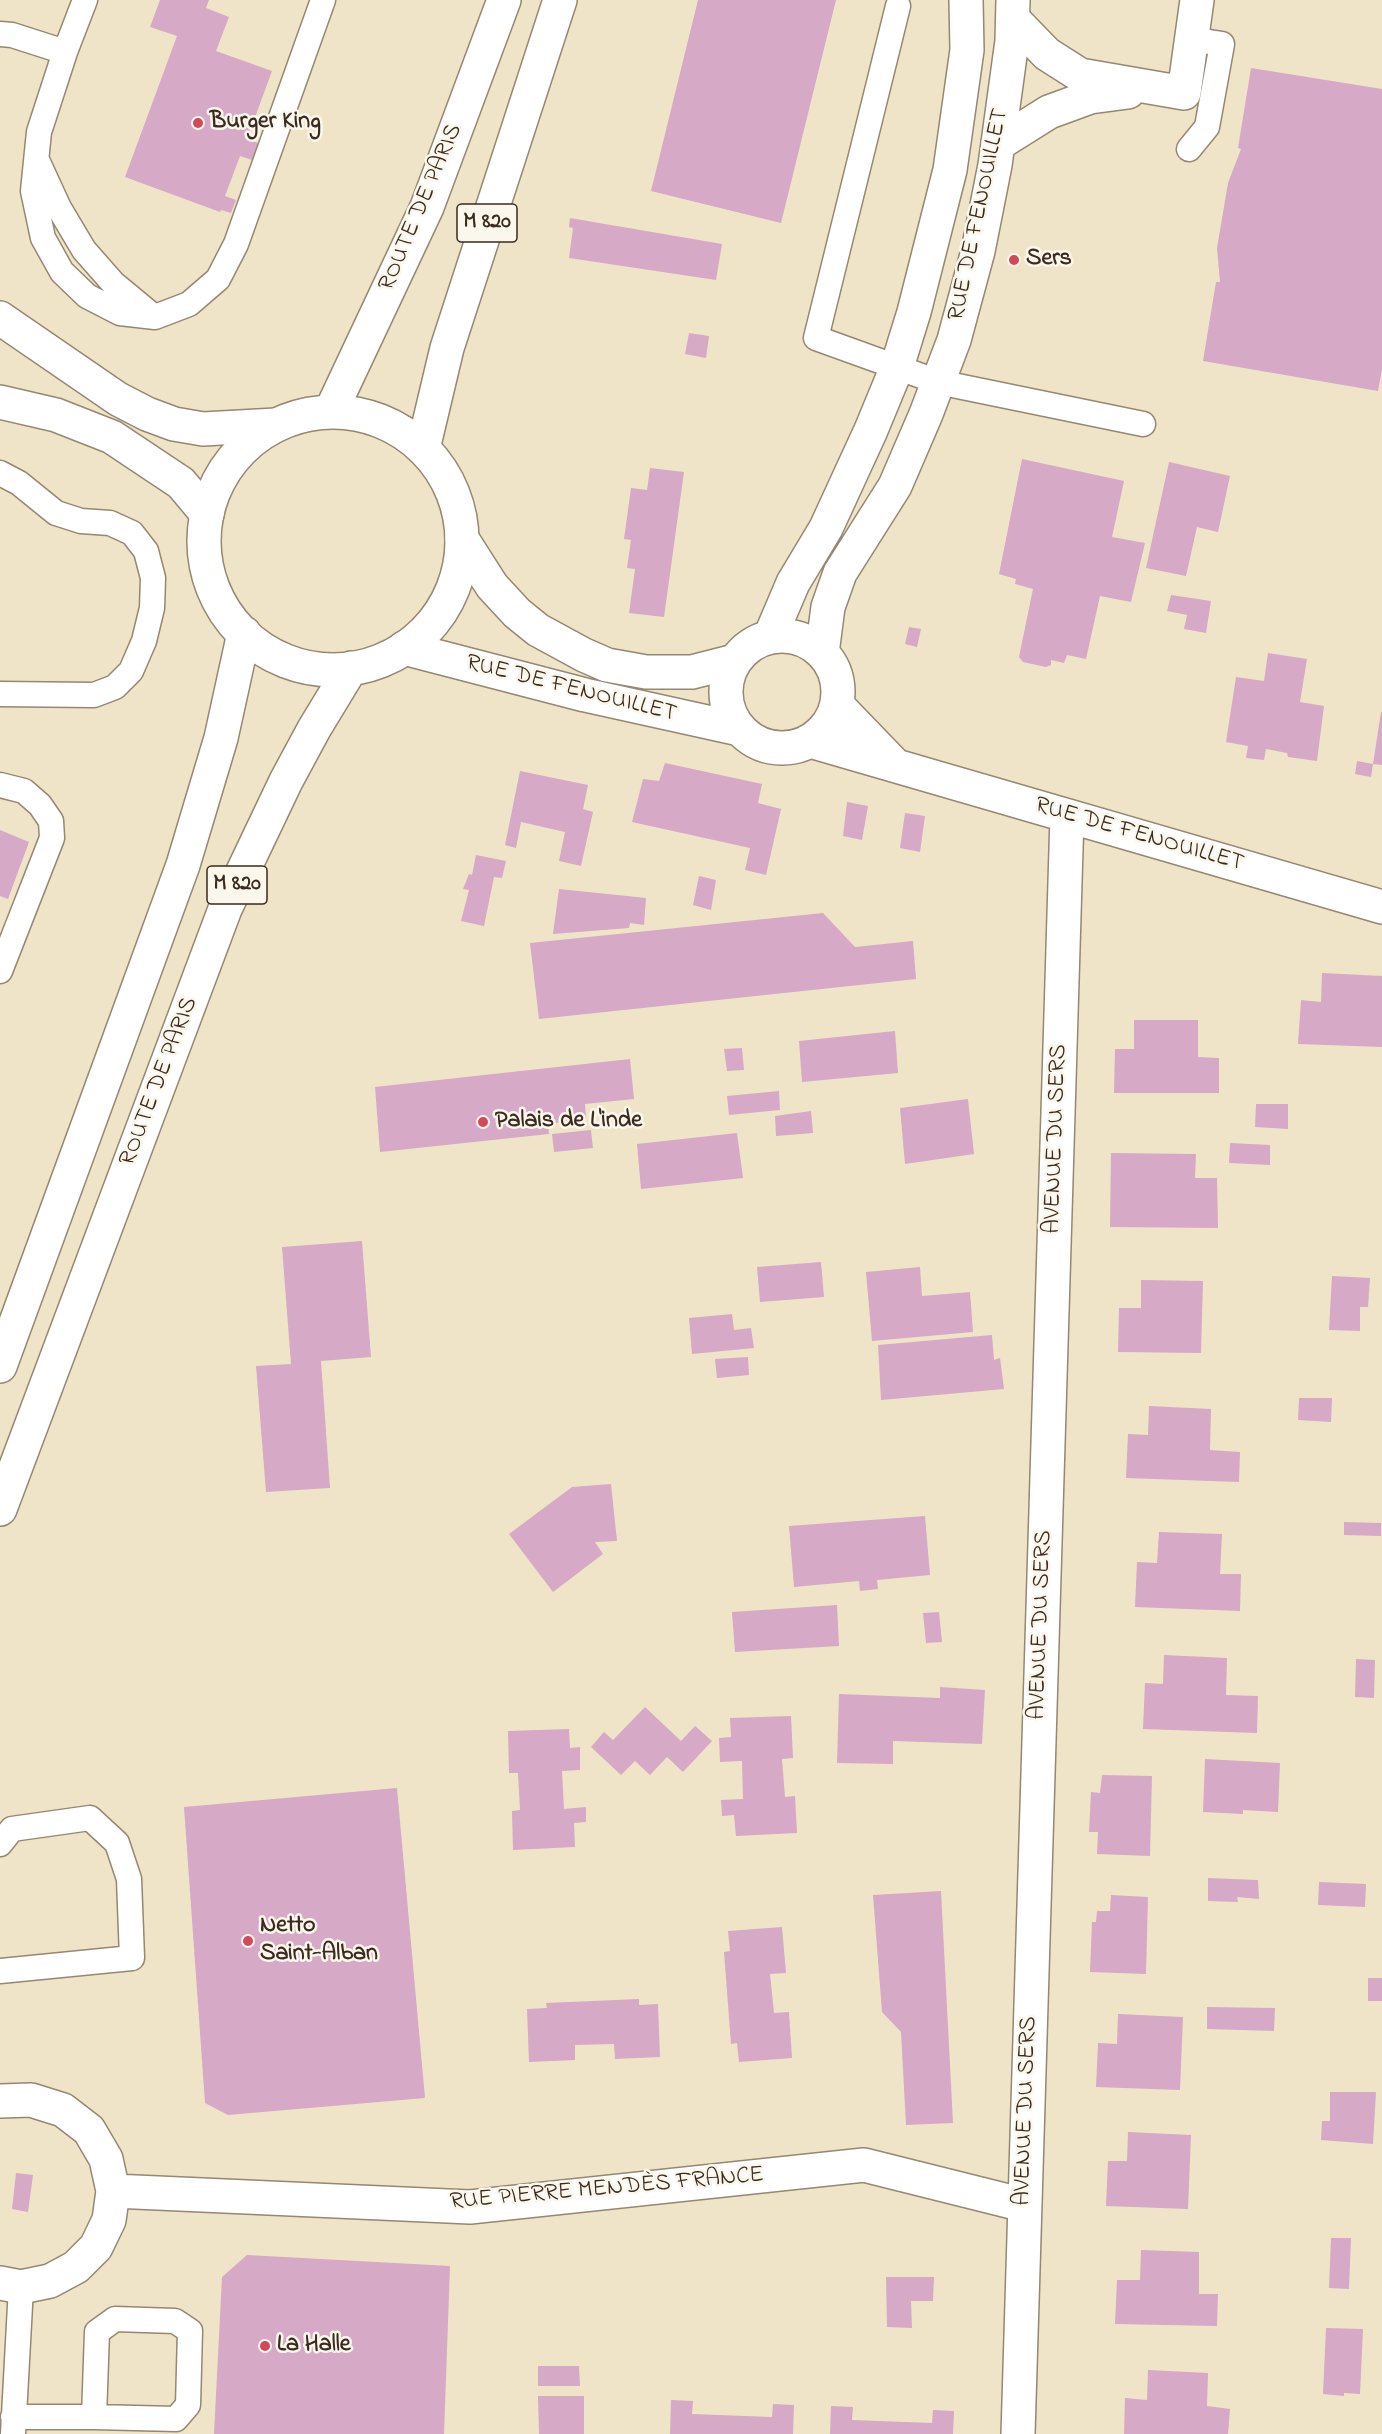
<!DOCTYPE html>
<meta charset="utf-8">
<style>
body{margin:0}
canvas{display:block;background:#efe4c7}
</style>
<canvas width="1382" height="2434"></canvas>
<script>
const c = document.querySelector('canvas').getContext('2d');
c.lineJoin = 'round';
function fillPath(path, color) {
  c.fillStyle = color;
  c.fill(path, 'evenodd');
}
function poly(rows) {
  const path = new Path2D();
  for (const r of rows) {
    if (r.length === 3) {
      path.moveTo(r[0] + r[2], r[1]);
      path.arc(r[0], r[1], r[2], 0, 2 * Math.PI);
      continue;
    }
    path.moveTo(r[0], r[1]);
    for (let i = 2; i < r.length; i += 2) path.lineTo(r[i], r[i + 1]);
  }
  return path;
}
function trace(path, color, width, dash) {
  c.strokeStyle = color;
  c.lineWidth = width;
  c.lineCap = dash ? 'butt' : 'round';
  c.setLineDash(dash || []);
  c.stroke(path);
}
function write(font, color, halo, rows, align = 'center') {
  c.font = font + ' "Indie Flower",sans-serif';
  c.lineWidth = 5;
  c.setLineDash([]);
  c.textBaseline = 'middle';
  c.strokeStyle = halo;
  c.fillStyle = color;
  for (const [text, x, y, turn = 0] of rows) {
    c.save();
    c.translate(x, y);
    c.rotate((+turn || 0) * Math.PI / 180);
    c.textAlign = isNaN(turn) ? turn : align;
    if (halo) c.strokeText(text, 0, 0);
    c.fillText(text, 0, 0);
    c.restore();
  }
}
fillPath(poly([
 [160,0,209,0,206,8,229,17,216,51,272,71,247,139,258,143,252,160,240,156,225,196,236,200,231,213,221,210,220,212,125,177,177,36,150,27],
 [698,0,836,0,781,223,651,191],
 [1251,68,1382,89,1382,369,1378,391,1203,361,1216,282,1220,282,1217,248,1228,183,1241,149,1238,148],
 [570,218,722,244,716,280,569,258,573,228,569,227],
 [689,333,709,336,706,358,685,354],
 [1022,459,1124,481,1112,537,1145,543,1131,602,1100,596,1086,659,1067,655,1064,663,1051,660,1051,665,1046,667,1023,662,1019,657,1033,589,1015,584,1016,579,999,574],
 [1169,462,1230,476,1218,532,1197,527,1186,576,1146,568],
 [650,468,684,472,664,617,629,613,635,569,627,568,631,540,624,539,631,488,647,490],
 [1171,595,1211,601,1206,633,1184,629,1187,615,1167,611],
 [909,627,921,629,917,647,905,644],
 [1268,653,1307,659,1300,702,1324,706,1317,761,1288,757,1287,753,1266,749,1264,760,1246,758,1248,746,1226,742,1236,677,1264,681],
 [1381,712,1382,712,1382,765,1373,764],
 [1357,761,1373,764,1371,777,1355,774],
 [665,763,762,784,758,803,781,809,766,875,745,870,750,848,632,822,643,779,659,781],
 [520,771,588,785,583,809,593,812,581,866,559,861,565,832,521,822,516,848,505,845],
 [847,802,868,806,862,840,843,836],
 [905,813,925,816,920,852,900,848],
 [0,830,29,842,8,899,0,896],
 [476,855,506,861,502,878,494,877,484,926,461,921,469,890,463,889,469,874,472,875],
 [699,876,716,880,711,910,693,905],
 [559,889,646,898,644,925,630,923,629,928,553,934],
 [823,913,855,947,913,941,916,979,539,1019,530,943],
 [1322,973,1382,976,1382,1047,1298,1044,1301,1000,1321,1002],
 [1134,1020,1198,1020,1198,1057,1219,1058,1219,1093,1114,1093,1115,1049,1134,1049],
 [895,1031,898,1073,802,1082,799,1041],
 [742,1048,744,1070,727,1071,724,1049],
 [630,1059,634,1099,585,1104,586,1119,548,1124,549,1134,380,1152,375,1087],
 [779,1091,780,1110,729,1115,727,1096],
 [968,1099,974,1154,905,1164,900,1108],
 [1256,1104,1288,1104,1288,1129,1255,1127],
 [811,1111,813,1133,776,1136,775,1116],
 [591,1130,593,1148,554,1152,552,1134],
 [737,1133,743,1178,641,1189,637,1144],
 [1230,1143,1270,1145,1270,1165,1229,1163],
 [1111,1153,1196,1154,1195,1178,1217,1178,1218,1228,1110,1227],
 [362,1241,371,1357,321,1361,330,1488,266,1492,256,1366,291,1364,282,1247],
 [821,1262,824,1297,760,1302,757,1267],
 [920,1267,922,1296,970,1292,973,1332,872,1341,866,1272],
 [1332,1276,1370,1278,1368,1307,1360,1307,1360,1331,1329,1330],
 [1141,1280,1203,1281,1201,1353,1118,1352,1119,1308,1141,1308],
 [732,1314,734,1330,751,1328,754,1348,692,1354,689,1318],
 [992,1335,994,1360,1000,1358,1004,1389,881,1400,878,1345],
 [748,1357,749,1375,717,1378,715,1359],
 [1299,1398,1332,1398,1331,1422,1298,1420],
 [1149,1406,1211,1409,1210,1450,1240,1452,1239,1482,1126,1478,1128,1434,1148,1435],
 [611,1484,617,1541,595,1542,603,1554,553,1592,509,1534,572,1487],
 [925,1516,930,1575,877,1580,878,1589,860,1591,859,1581,794,1587,789,1526],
 [1344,1522,1381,1523,1381,1536,1344,1535],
 [1159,1532,1222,1534,1220,1574,1241,1574,1240,1611,1135,1607,1137,1562,1157,1563],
 [837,1605,839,1646,735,1652,732,1612],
 [939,1612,942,1642,926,1643,923,1613],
 [1164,1655,1227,1658,1226,1695,1258,1696,1257,1733,1143,1729,1145,1683,1163,1684],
 [1356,1659,1375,1660,1374,1698,1355,1697],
 [940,1687,985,1690,982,1744,893,1741,893,1764,837,1763,839,1694,940,1698],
 [645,1707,681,1741,695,1726,712,1741,683,1772,667,1757,650,1775,635,1761,621,1775,591,1747,604,1732,613,1740],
 [791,1716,793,1758,782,1759,785,1797,795,1796,797,1833,736,1836,734,1815,722,1816,721,1800,743,1799,742,1761,720,1762,719,1738,731,1737,730,1718],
 [569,1729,570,1748,580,1747,580,1770,562,1771,564,1809,586,1807,586,1822,574,1823,575,1847,513,1850,512,1811,520,1810,518,1773,509,1773,508,1731],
 [1205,1759,1280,1763,1278,1812,1243,1810,1243,1814,1203,1812],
 [1102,1775,1152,1776,1150,1856,1097,1854,1098,1832,1089,1832,1091,1792,1100,1793],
 [397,1788,425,2098,228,2115,205,2103,184,1807],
 [1208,1878,1258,1880,1259,1899,1237,1897,1238,1902,1208,1901],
 [1319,1882,1366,1884,1365,1907,1318,1905],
 [941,1891,953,2123,906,2125,901,2032,882,2012,873,1895],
 [1111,1895,1148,1897,1146,1974,1090,1972,1092,1922,1096,1922,1097,1911,1110,1911],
 [782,1927,786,1973,770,1974,774,2013,789,2012,792,2058,739,2062,737,2043,731,2044,724,1952,730,1951,728,1931],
 [1368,1978,1382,1978,1382,2001,1368,2001],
 [639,1999,639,2005,658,2004,660,2057,615,2059,614,2044,575,2045,575,2060,529,2062,527,2009,547,2008,546,2003],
 [1207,2007,1275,2008,1274,2031,1207,2029],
 [1118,2014,1183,2017,1180,2090,1096,2087,1098,2043,1117,2044],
 [1330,2092,1376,2092,1373,2144,1321,2140,1322,2121,1330,2121],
 [1128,2132,1191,2135,1188,2209,1106,2206,1108,2161,1127,2161],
 [16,2173,33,2175,28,2212,12,2209],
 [1331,2238,1351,2238,1349,2289,1329,2288],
 [1141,2250,1199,2252,1199,2294,1218,2294,1217,2326,1115,2324,1117,2280,1140,2280],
 [247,2255,450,2266,444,2434,214,2434,222,2277],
 [886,2277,934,2277,933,2301,911,2301,912,2328,887,2327],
 [1326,2328,1363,2329,1360,2394,1344,2393,1344,2396,1323,2394],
 [538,2366,579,2366,580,2386,538,2386],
 [1148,2370,1208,2373,1207,2406,1230,2409,1228,2434,1124,2434,1125,2398,1147,2400],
 [538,2396,584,2396,584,2434,539,2434],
 [671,2400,693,2401,692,2414,772,2417,773,2404,794,2405,793,2434,670,2434],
 [831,2406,853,2407,852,2420,932,2423,933,2410,954,2411,953,2434,830,2434]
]), '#d6a9c7');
const lane = poly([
 [85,0,65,52,39,132,33,191,43,238,62,272,87,296,120,313,155,317,189,304,218,279,236,244,323,0],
 [898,6,816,338,938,382,1143,424],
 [0,34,12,35,65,52],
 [1189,149,1207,127,1222,44,1191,39],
 [37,160,59,208,84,250,113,283,154,317],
 [0,473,19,483,56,513,81,521,110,523,132,533,146,551,153,578,152,608,144,641,131,671,115,687,94,695,0,694],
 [0,785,24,791,40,805,51,821,52,838,0,971],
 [0,1844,12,1829,90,1818,117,1843,129,1879,132,1958,0,1971],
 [13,2417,94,2417,97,2332,115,2319,175,2321,190,2331,188,2405,176,2419,94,2417],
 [13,2434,21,2287]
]);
const street = poly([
 [1013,19,1047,54,1080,75,1184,93,1197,0],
 [998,144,1049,112,1090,97,1128,92],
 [0,2101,31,2100,63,2110,89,2130,106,2159,113,2191,109,2220,96,2247,76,2267,50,2281,21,2287,0,2283],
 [113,2191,470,2207,864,2165,1024,2205]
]);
const secondary = poly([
 [0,318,118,399,147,414,174,424,203,429,276,425],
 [0,402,56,415,112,437,181,483,207,514],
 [462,539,492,586,517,613,538,630,584,655,607,665,646,672,692,672,735,661],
 [782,692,56],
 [770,637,793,583,826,528,871,430,897,367,914,312,950,170,967,50,966,0],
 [404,648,585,695,739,729],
 [822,653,828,607,840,573,895,486,926,414,954,340,978,251,995,165,1012,41,1013,0],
 [837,705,893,763],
 [810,741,1382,907],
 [1018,2434,1067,816]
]);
const primary = poly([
 [331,411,427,207,504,0],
 [333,541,129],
 [423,449,447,348,560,0],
 [0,1366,183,865,221,738,244,633],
 [0,1509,225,909,286,781,314,729,351,668]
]);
trace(lane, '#958772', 27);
trace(street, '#958772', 36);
trace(secondary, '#958772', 36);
trace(primary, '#958772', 36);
trace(lane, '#fff', 24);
trace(street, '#fff', 33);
trace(secondary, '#fff', 33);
trace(primary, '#fff', 33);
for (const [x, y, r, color] of [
 [198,123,6,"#d1495b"],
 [1014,260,6,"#d1495b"],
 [483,1122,6,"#d1495b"],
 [248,1941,6,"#d1495b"],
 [265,2346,6,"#d1495b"]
]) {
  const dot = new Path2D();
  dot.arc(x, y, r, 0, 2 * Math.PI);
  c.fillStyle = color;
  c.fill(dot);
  trace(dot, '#fbf7ec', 2);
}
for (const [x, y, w] of [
 [487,223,60],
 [237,885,60]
]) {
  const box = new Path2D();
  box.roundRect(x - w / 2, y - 19, w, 38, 4.5);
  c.fillStyle = '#fbf7ec';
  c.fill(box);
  trace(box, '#3b2a1e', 1.5);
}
write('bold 22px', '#3b2a1e', null, [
 ["M 820",487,223],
 ["M 820",237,885]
]);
write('bold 24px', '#3b2a1e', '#fbf7ec', [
 ["Burger King",210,123],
 ["Sers",1026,260],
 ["Palais de L'inde",495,1122],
 ["Netto",260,1927],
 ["Saint-Alban",260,1955],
 ["La Halle",277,2346]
], 'left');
write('24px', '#3b2a1e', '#fbf7ec', [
 ["ROUTE DE PARIS",422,208,-67],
 ["RUE DE FENOUILLET",980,215,-78],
 ["RUE DE FENOUILLET",571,690,14],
 ["RUE DE FENOUILLET",1139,836,16],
 ["ROUTE DE PARIS",160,1082,-69],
 ["AVENUE DU SERS",1057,1139,-88],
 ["AVENUE DU SERS",1042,1625,-88],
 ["AVENUE DU SERS",1027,2111,-88],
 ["RUE PIERRE MENDÈS FRANCE",607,2190,-5]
]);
</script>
